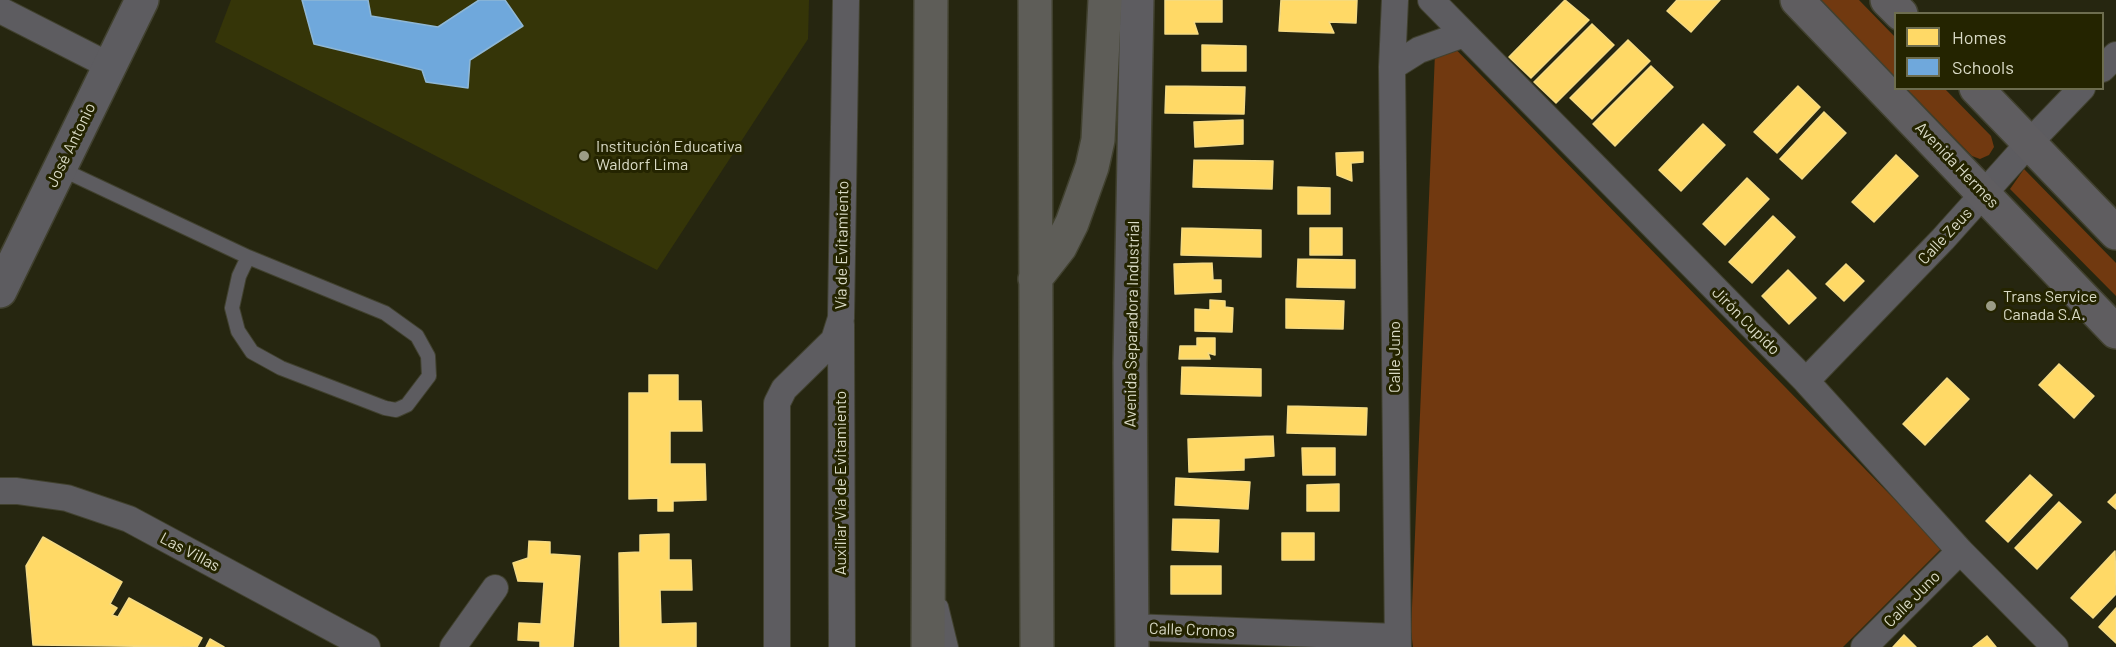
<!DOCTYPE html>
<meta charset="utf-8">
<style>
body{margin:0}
#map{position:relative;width:2116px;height:647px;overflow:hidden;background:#262610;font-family:Barlow,sans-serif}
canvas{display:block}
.legend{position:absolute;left:1894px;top:12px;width:210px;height:78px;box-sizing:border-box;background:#242400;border:2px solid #6d6d4f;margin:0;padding:8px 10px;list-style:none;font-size:18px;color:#dadbc6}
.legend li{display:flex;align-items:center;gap:12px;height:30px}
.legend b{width:30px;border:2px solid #6d6d4f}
</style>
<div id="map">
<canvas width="2116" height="647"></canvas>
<ul class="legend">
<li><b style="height:16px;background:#ffd966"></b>Homes</li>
<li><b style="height:16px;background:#6fa8dc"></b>Schools</li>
</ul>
</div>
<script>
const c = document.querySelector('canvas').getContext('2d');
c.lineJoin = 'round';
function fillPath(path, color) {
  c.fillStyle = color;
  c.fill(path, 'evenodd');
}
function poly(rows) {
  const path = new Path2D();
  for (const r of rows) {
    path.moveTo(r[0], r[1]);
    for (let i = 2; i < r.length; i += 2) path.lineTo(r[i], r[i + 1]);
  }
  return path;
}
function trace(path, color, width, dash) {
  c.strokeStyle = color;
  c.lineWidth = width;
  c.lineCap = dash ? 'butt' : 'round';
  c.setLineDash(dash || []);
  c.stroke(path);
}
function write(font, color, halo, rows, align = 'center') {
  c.font = font + ' Barlow,sans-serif';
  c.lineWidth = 6;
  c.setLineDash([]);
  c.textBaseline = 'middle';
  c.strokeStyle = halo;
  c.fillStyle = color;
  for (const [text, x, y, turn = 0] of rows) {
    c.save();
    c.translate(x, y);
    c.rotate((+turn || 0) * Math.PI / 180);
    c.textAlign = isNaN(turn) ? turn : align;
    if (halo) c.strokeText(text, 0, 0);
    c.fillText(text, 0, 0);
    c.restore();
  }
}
fillPath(poly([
 [231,0,809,0,808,39,657,270,215,42]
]), '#353508');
fillPath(poly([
 [1820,0,1859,0,1895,37,1895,77],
 [1436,29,1942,548,1843,647,1413,647,1411,631],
 [1907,89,1945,89,1991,136,1994,147,1989,155,1980,159,1972,156],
 [2024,169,2116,263,2116,296,2010,189]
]), '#713910');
const homes = poly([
 [1165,0,1222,0,1222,22,1194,22,1198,34,1165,34,1165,0],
 [1281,0,1357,0,1356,23,1329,22,1334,33,1279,31,1281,0],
 [1565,0,1589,20,1531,78,1509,57,1565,0],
 [1677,0,1720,0,1691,32,1667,11,1677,0],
 [1592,24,1614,45,1556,103,1534,82,1592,24],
 [1628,40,1650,61,1592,119,1570,98,1628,40],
 [1202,45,1246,46,1246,71,1202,71,1202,45],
 [1651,66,1673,87,1615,146,1593,124,1651,66],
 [1166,86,1245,87,1244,114,1165,113,1166,86],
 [1798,86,1820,107,1777,153,1754,132,1798,86],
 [1824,112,1846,133,1802,179,1780,159,1824,112],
 [1243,120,1243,144,1195,147,1194,122,1243,120],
 [1703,124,1725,145,1681,191,1659,170,1703,124],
 [1363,152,1363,162,1351,163,1352,181,1337,175,1336,153,1363,152],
 [1896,155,1918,176,1874,222,1852,202,1896,155],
 [1194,160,1273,161,1272,189,1193,187,1194,160],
 [1747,178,1769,199,1725,245,1703,224,1747,178],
 [1298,187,1330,188,1330,214,1298,214,1298,187],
 [1773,216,1795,237,1752,283,1729,262,1773,216],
 [1182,228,1261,230,1261,257,1181,255,1182,228],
 [1310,228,1342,228,1342,255,1310,255,1310,228],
 [1298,259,1355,260,1355,288,1297,287,1298,259],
 [1212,263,1213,280,1221,280,1221,292,1175,294,1174,264,1212,263],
 [1846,264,1864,281,1844,301,1826,284,1846,264],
 [1788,270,1816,298,1789,324,1762,296,1788,270],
 [1286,299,1344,301,1343,329,1286,328,1286,299],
 [1210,300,1225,301,1225,307,1233,308,1232,332,1195,331,1195,309,1210,310,1210,300],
 [1197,338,1215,338,1215,355,1208,353,1210,359,1179,359,1180,346,1197,346,1197,338],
 [2059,364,2094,396,2074,418,2039,385,2059,364],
 [1182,367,1261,369,1261,396,1181,394,1182,367],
 [649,375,678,375,678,401,701,401,702,431,670,431,670,464,705,464,706,500,673,501,673,511,658,511,658,498,629,499,629,393,649,393,649,375],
 [1947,378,1969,399,1925,445,1903,424,1947,378],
 [1288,406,1367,408,1366,435,1287,433,1288,406],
 [1273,436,1274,456,1244,458,1244,470,1189,472,1188,439,1273,436],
 [1302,448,1335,448,1335,475,1303,475,1302,448],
 [2030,475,2052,495,2008,542,1986,521,2030,475],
 [1176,478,1250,482,1248,509,1175,505,1176,478],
 [1339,484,1339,511,1307,511,1307,485,1339,484],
 [2116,494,2116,509,2108,502,2116,494],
 [2059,502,2081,522,2037,569,2015,548,2059,502],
 [1173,519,1219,520,1218,552,1172,550,1173,519],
 [1282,533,1314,533,1314,560,1282,560,1282,533],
 [669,534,669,560,691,560,692,590,660,590,661,624,696,623,696,647,620,647,619,553,640,552,640,535,669,534],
 [43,537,122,582,110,604,117,608,112,615,118,617,129,598,202,638,197,647,33,645,26,566,43,537],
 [529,541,550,542,550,554,580,556,573,647,540,647,540,641,518,640,519,623,541,624,544,582,518,581,513,563,528,558,529,541],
 [2115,551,2116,594,2093,618,2071,598,2115,551],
 [1171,566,1221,566,1221,594,1171,594,1171,566],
 [2116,608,2116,643,2099,627,2116,608],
 [1904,635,1916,647,1893,647,1904,635],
 [1987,636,1996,647,1973,647,1987,636],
 [210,639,224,647,206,647,210,639]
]);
fillPath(homes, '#ffd966');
trace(homes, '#f4da83', 1.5);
const schools = poly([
 [302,0,368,0,371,16,438,27,479,0,505,0,523,26,470,60,468,88,426,82,422,70,314,44,302,0]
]);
fillPath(schools, '#6fa8dc');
trace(schools, '#8fb7d5', 1.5);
const service = poly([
 [59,168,248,257,385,313,417,336,428,356,429,376,407,405,396,410,385,408,281,368,252,352,238,331,232,308,239,276,248,257],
 [941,606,951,647]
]);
const minor = poly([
 [1395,0,1392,67,1398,647],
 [1431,0,1806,381,1960,551,2055,647],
 [0,10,110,66],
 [1392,67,1419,50,1464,34],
 [2102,69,2116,55],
 [841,324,842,647],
 [1806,381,1943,239,2029,143,2082,88],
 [0,491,17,491,67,498,129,519,367,647],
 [1130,627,1397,637],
 [453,647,495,588],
 [777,647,777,403,784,389,834,340,841,318,846,0],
 [1864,647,1960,551]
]);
const tertiary = poly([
 [0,291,142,0],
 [1132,647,1130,363,1137,0]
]);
const secondary = poly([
 [1797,0,2116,332],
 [1887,0,1901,14],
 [1976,88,2116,233]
]);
const motorway = poly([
 [1035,0,1037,647],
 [1035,279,1060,247,1072,223,1092,167,1098,140,1105,0],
 [928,647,931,0]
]);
trace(service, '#41412f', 16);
trace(minor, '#41412f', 28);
trace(tertiary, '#41412f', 36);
trace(secondary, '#41412f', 36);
trace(motorway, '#41412f', 36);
trace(service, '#5d5c60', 14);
trace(minor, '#5d5c60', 26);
trace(tertiary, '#5d5c60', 33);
trace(secondary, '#5f5d60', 33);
trace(motorway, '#5e5d58', 33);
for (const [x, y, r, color] of [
 [584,156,6,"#9b9c86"],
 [1991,306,6,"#9b9c86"]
]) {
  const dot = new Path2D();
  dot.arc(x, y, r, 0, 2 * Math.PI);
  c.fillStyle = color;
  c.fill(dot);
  trace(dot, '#242400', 2);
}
write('16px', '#dadbc6', '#242400', [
 ["José Antonio",71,145,-64],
 ["Avenida Hermes",1957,165,46],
 ["Calle Zeus",1945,236,-47],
 ["Vía de Evitamiento",842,245,-89],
 ["Jirón Cupido",1746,321,45],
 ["Avenida Separadora Industrial",1132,324,-89],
 ["Calle Juno",1395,357,-90],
 ["Auxiliar Via de Evitamiento",841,483,-90],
 ["Las Villas",190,552,28],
 ["Calle Juno",1912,599,-45],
 ["Calle Cronos",1192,630,2]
]);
write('16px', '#dadbc6', '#242400', [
 ["Institución Educativa",596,147],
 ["Waldorf Lima",596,165],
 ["Trans Service",2003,297],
 ["Canada S.A.",2003,315]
], 'left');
</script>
